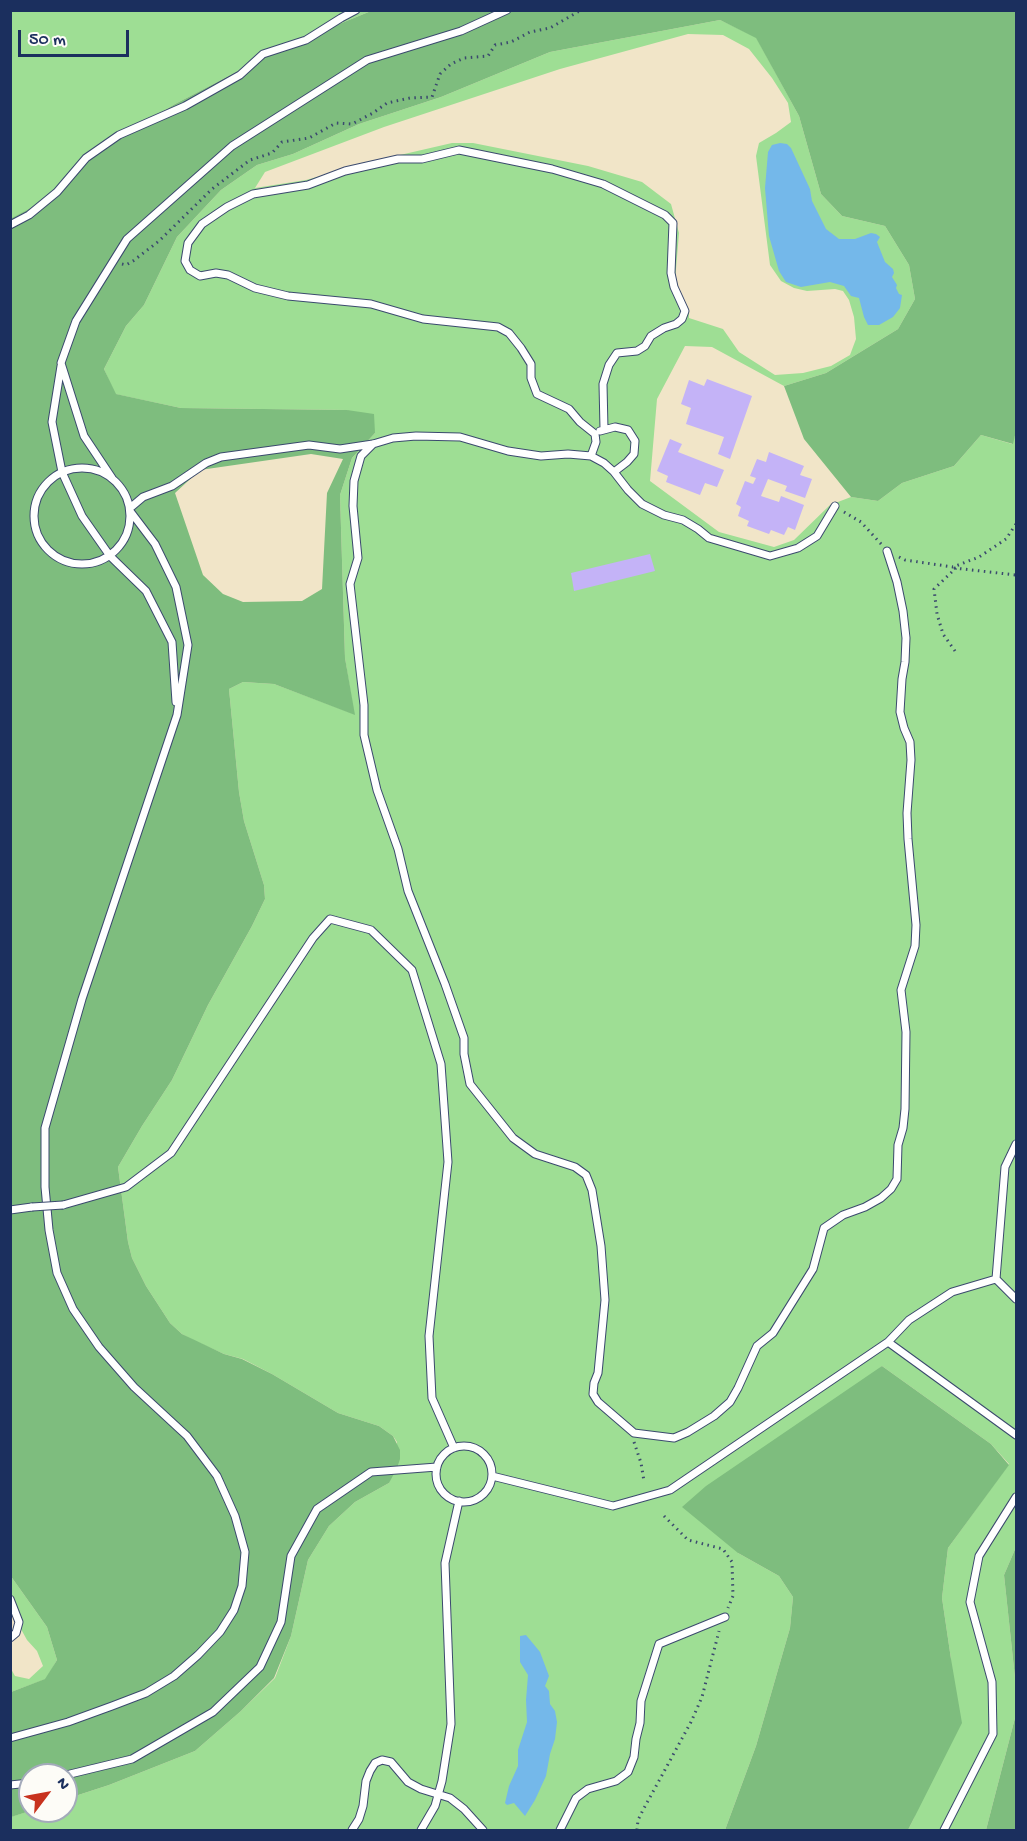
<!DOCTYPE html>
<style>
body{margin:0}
#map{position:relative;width:1027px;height:1841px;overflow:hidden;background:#f1e5c8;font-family:"Gochi Hand",sans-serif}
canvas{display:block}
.frame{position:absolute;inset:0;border:12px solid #1b2f5e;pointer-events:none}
.north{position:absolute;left:18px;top:1763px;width:60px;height:60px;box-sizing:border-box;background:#fdfcf7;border:2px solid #a3aaba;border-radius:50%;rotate:58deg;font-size:16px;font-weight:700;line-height:24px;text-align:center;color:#1b2f5e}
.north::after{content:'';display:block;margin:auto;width:21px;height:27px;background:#c8321e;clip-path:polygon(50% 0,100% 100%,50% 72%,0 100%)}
.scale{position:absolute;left:18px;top:30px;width:111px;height:27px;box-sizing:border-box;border:3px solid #1b2f5e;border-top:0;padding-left:8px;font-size:18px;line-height:21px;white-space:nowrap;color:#1b2f5e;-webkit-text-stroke:4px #fdfcf7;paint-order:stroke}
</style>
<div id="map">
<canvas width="1027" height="1841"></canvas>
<div class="frame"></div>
<div class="north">N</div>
<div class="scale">50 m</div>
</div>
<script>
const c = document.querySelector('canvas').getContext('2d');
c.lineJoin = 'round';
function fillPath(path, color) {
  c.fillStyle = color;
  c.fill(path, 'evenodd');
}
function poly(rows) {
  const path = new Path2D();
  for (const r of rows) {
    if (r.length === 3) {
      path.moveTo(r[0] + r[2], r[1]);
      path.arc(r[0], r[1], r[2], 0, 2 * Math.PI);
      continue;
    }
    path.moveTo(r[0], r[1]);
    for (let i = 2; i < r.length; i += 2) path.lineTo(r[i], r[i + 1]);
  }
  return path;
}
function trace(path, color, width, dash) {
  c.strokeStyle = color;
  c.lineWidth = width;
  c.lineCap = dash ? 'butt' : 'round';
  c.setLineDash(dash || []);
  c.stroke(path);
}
fillPath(poly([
 [11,11,371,11,288,45,175,104,94,152,40,203,11,219],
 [720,20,756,37,799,116,821,194,842,216,885,226,909,265,915,299,898,329,826,373,784,386,712,347,685,346,657,399,650,481,719,532,774,547,794,540,830,505,851,497,878,501,902,483,954,466,981,435,1012,444,1016,431,1016,1261,1015,1272,1016,1273,1016,1547,1004,1575,1016,1687,1016,1714,986,1830,908,1830,914,1818,951,1659,942,1598,948,1548,1009,1464,991,1444,882,1366,738,1553,779,1576,793,1597,790,1628,756,1746,725,1830,11,1830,10,1817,30,1811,66,1811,66,1799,109,1785,195,1751,241,1711,275,1678,291,1636,308,1560,329,1526,355,1502,389,1483,397,1442,393,1436,379,1426,338,1413,272,1374,243,1359,224,1354,195,1341,182,1334,170,1323,146,1286,132,1258,128,1242,118,1167,142,1126,172,1080,208,1005,252,926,265,899,264,885,244,821,239,792,229,689,243,682,274,684,354,714,345,658,340,495,352,458,375,433,347,410,181,408,115,394,104,369,126,326,144,305,177,237,221,190,257,165,293,154,359,124,441,97,550,52],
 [688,34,723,35,749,49,772,78,788,103,791,122,776,133,759,143,756,156,770,265,781,281,794,288,807,291,835,289,843,291,849,300,854,317,856,339,850,355,831,366,803,373,775,375,739,352,723,329,689,318,689,310,679,293,675,281,679,233,671,204,642,182,588,166,473,143,452,143,387,158,306,180,255,188,265,172,384,127,560,69],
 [10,1575,47,1627,57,1660,46,1679,11,1692,11,1669,15,1676,29,1679,43,1666,37,1651,27,1640,11,1611]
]), '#9ede94');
fillPath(poly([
 [371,11,1016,11,1016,431,1013,444,981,435,954,466,902,483,878,501,851,497,804,439,784,386,826,373,898,329,915,299,909,265,885,226,842,216,821,194,799,116,756,38,720,20,550,52,441,97,359,124,293,154,257,165,221,190,177,237,144,305,126,326,104,369,116,394,181,408,347,410,374,414,375,433,352,458,340,495,345,658,355,715,274,684,243,682,229,689,239,792,244,821,264,885,265,899,252,926,208,1005,172,1080,142,1126,118,1167,128,1242,132,1258,146,1286,170,1323,182,1334,224,1354,242,1359,272,1374,338,1413,379,1426,393,1436,400,1450,400,1459,397,1468,389,1483,355,1502,329,1526,308,1560,291,1636,274,1678,241,1711,195,1751,109,1785,66,1799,66,1775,30,1775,30,1811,11,1817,11,1692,45,1679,57,1660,47,1627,10,1575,10,219,40,203,94,152,175,104,288,45],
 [311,454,343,459,327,493,322,589,302,601,243,602,223,594,203,575,175,493,200,470],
 [882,1366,991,1444,1009,1465,948,1548,942,1598,951,1659,962,1723,908,1830,725,1830,756,1746,790,1628,793,1597,779,1576,738,1553,682,1507,706,1486],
 [1016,1547,1016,1687,1004,1575],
 [1016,1714,1016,1830,986,1830]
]), '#7ebd7e');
fillPath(poly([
 [780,143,787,144,791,148,810,189,812,201,826,229,839,239,855,239,871,233,876,234,880,237,877,242,885,262,893,269,894,273,892,277,897,285,896,288,899,294,902,295,900,308,893,317,879,325,868,325,864,317,859,298,851,296,844,286,830,282,801,287,786,282,779,271,769,236,765,188,768,152,772,145],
 [526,1635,540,1652,549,1676,545,1686,549,1691,550,1704,555,1711,557,1722,555,1739,550,1754,546,1776,535,1800,525,1816,514,1803,507,1805,505,1803,509,1786,518,1766,518,1750,527,1722,526,1700,528,1675,520,1662,520,1636]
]), '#74b8ea');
fillPath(poly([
 [707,379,752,396,730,459,718,454,724,437,686,424,691,408,681,404,689,380,704,386],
 [670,439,682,444,678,452,724,470,717,487,705,483,700,495,666,482,668,476,657,471],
 [769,452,804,466,800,475,812,479,805,498,785,491,787,486,768,479,761,496,779,502,781,496,804,505,795,530,788,527,784,535,771,530,769,534,747,526,749,521,738,516,741,507,736,504,745,481,753,484,756,478,750,476,757,459,766,462],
 [650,554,655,571,574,591,571,573]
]), '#c4b3f7');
const service = poly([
 [10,225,29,215,57,192,86,158,119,135,185,106,240,75,263,54,306,40,341,18,356,10],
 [61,366,52,422,62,472,82,516,110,556,146,591,172,642,176,702],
 [600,431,615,427,628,430,635,441,634,454,627,462,614,472],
 [373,444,361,456,354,481,353,506,358,558,350,584,364,705,364,735,377,790,398,849,408,891,445,984,464,1038,464,1054,470,1084,513,1138,535,1154,575,1167,586,1175,592,1190,601,1246,605,1300,598,1373,594,1383,593,1394,598,1402,634,1433,674,1438,688,1432,714,1416,730,1402,738,1388,757,1346,773,1333,813,1269,824,1228,843,1215,865,1207,881,1198,891,1189,897,1179,898,1145,903,1128,905,1109,906,1032,901,990,915,946,916,925,908,839,907,813,911,760,910,742,904,728,900,712,902,679,905,662,906,638,903,611,897,582,887,551],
 [591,456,596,442,595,434,580,422,569,409,537,394,531,378,531,364,521,348,509,333,498,327,423,319,371,304,288,296,255,288,228,275,216,273,200,276,190,270,185,261,188,243,202,224,227,207,253,194,308,185,345,171,398,159,422,159,459,150,552,169,603,184,665,215,673,223,671,273,674,287,685,311,682,319,676,324,664,328,651,336,645,346,637,351,617,353,609,365,603,384,604,429],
 [82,516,48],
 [112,478,84,436,61,363,76,321,127,239,232,146,367,60,461,31,507,10],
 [130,508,143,497,172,486,206,463,221,457,309,445,340,449,373,444,393,438,416,436,460,437,508,451,541,456,568,454,591,456,604,463,614,472,628,490,642,504,664,515,683,520,698,529,709,538,770,556,798,548,817,536,835,506],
 [63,1205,126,1187,171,1153,313,938,330,919,371,930,412,970,441,1064,448,1162,429,1336,432,1398,454,1448],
 [10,1210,32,1207],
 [996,1279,1005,1167,1016,1144],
 [888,1342,909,1320,952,1292,996,1279,1016,1299],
 [464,1474,28],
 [492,1476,613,1506,670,1490,888,1342,1016,1435],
 [10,1599,19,1622,16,1633,10,1638],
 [10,1738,68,1722,112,1706,146,1693,174,1676,198,1655,220,1632,234,1610,242,1586,245,1552,235,1516,217,1476,187,1436,134,1387,99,1347,73,1309,57,1273,49,1230,45,1187,45,1128,82,999,177,715,188,645,176,587,155,544,130,511],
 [66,1775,132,1759,213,1712,260,1667,281,1622,291,1556,317,1509,371,1472,437,1467],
 [10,1785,30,1783],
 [352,1830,359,1819,363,1806,366,1781,370,1771,375,1763,382,1760,391,1762,408,1782,421,1789,450,1798,464,1809,483,1830],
 [421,1830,435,1806,442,1781,451,1724,445,1563,459,1501],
 [560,1830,576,1798,588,1789,616,1781,628,1772,634,1757,636,1739,640,1723,641,1701,659,1644,725,1617],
 [944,1830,993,1734,992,1682,970,1602,979,1556,1016,1497]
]);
trace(service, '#3b4a6e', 9);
trace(poly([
 [122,264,126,265,133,261,159,241,212,189,250,160,272,153,282,142,309,138,336,123,352,124,373,113,387,103,410,98,432,97,440,74,451,64,464,58,488,56,495,45,511,42,530,32,550,28,581,10],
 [844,512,861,522,882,545],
 [899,557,905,560,953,567,979,557,1006,539,1016,524],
 [954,568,1016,575],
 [955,651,943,634,937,614,934,589,956,568],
 [634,1442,641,1463,644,1481],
 [664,1516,688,1540,723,1549,732,1562,733,1596,728,1608],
 [637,1830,638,1820,643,1810,691,1722,702,1697,719,1631]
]), '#3b4a6e', 3, [1.5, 4.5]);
trace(service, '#fff', 7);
const serviceBridge = poly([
 [32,1207,63,1205]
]);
trace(serviceBridge, '#3b4a6e', 9, []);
trace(serviceBridge, '#fff', 7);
</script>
